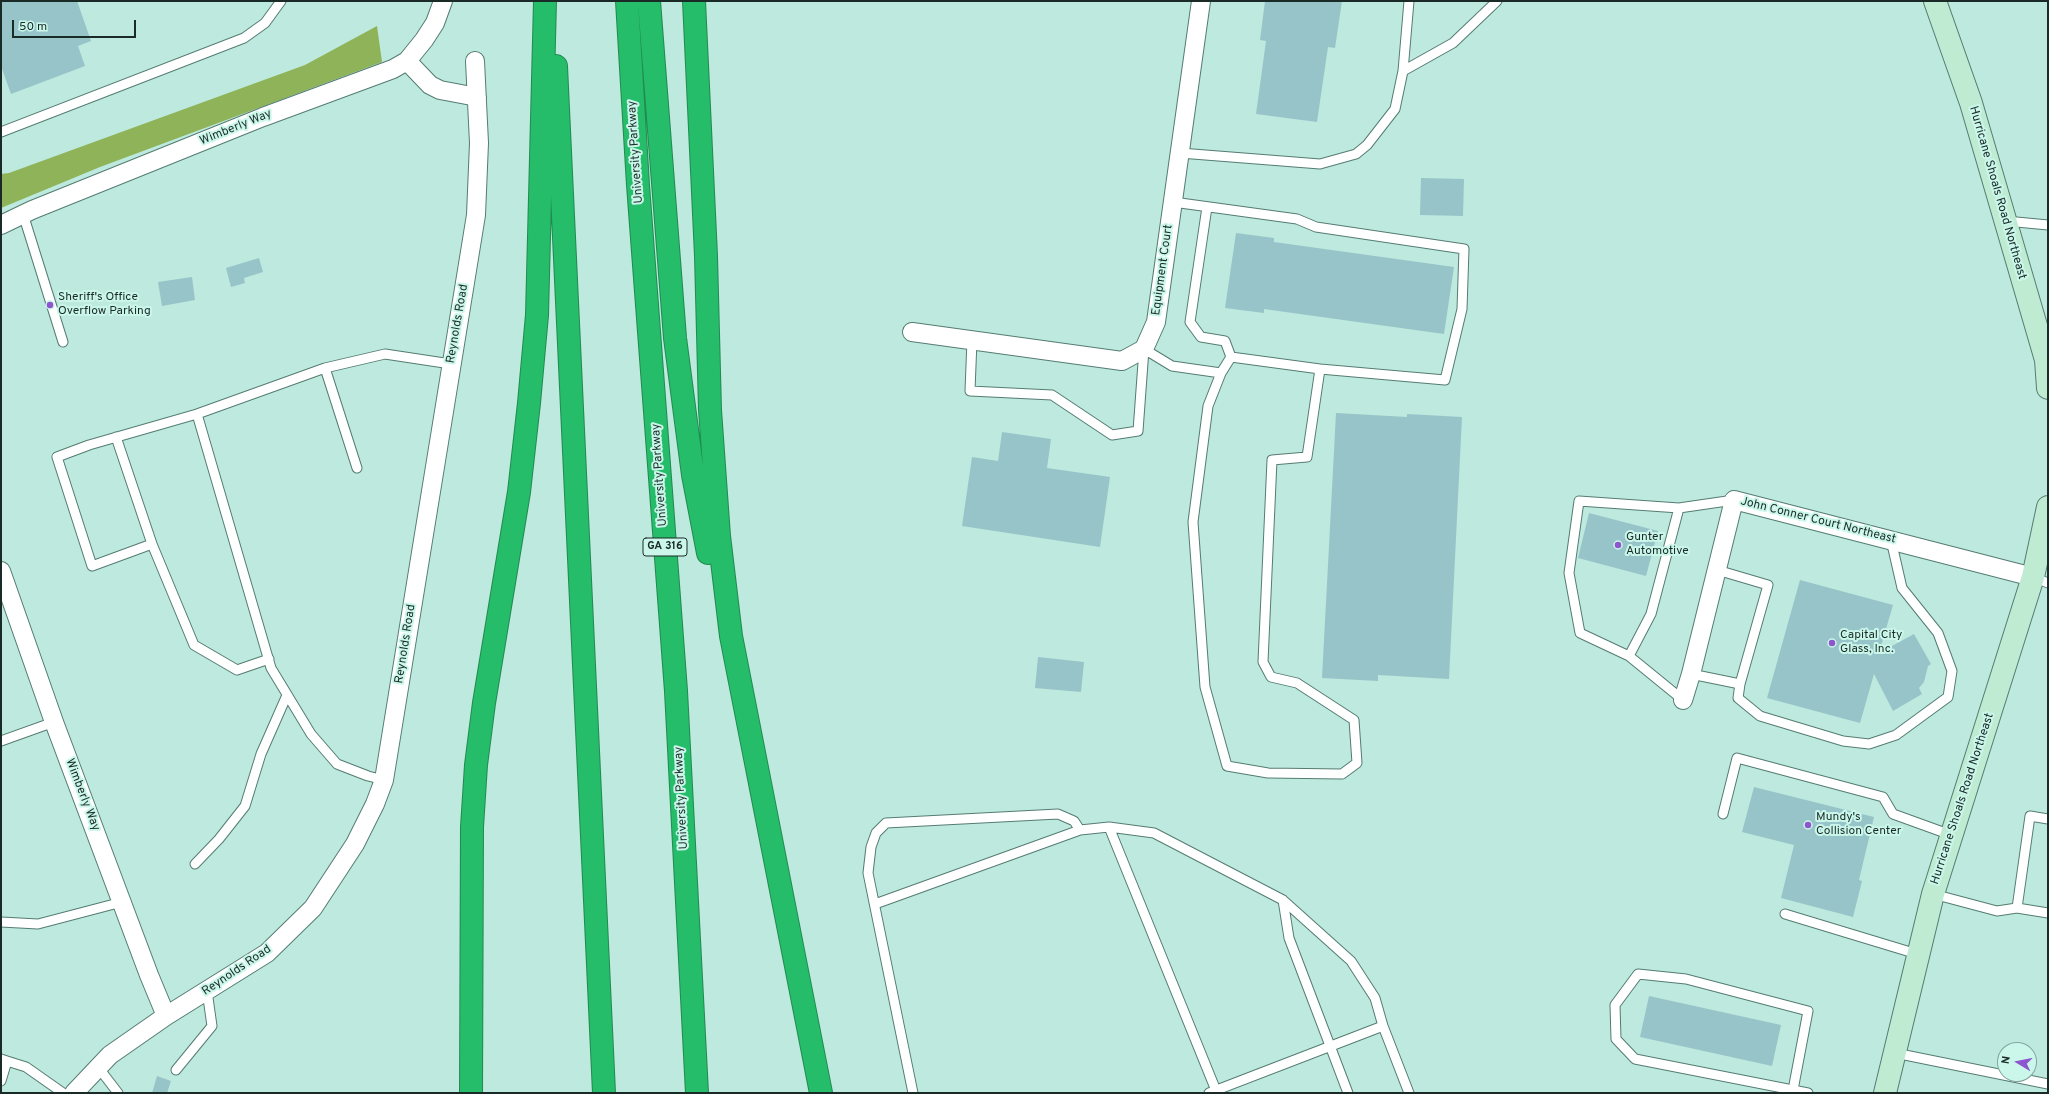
<!DOCTYPE html>
<style>
body{margin:0}
#map{position:relative;width:2049px;height:1094px;overflow:hidden;background:#bee9de;font-family:Overpass,sans-serif}
canvas{display:block}
.frame{position:absolute;inset:0;border:2px solid #1a2b27;pointer-events:none}
.north{position:absolute;left:1997px;top:1042px;width:40px;height:40px;box-sizing:border-box;background:#cbf7eb;border:1px solid #84a59d;border-radius:50%;rotate:280deg;font-size:11px;font-weight:700;line-height:16px;text-align:center;color:#1a2b27}
.north::after{content:'';display:block;margin:auto;width:14px;height:18px;background:#8e56ce;clip-path:polygon(50% 0,100% 100%,50% 72%,0 100%)}
.scale{position:absolute;left:12px;top:20px;width:124px;height:18px;box-sizing:border-box;border:2px solid #1a2b27;border-top:0;padding-left:5px;font-size:12px;line-height:14px;white-space:nowrap;color:#1a2b27;-webkit-text-stroke:3px #cbf7eb;paint-order:stroke}
</style>
<div id="map">
<canvas width="2049" height="1094"></canvas>
<div class="frame"></div>
<div class="north">N</div>
<div class="scale">50 m</div>
</div>
<script>
const c = document.querySelector('canvas').getContext('2d');
c.lineJoin = 'round';
function fillPath(path, color) {
  c.fillStyle = color;
  c.fill(path, 'evenodd');
}
function poly(rows) {
  const path = new Path2D();
  for (const r of rows) {
    path.moveTo(r[0], r[1]);
    for (let i = 2; i < r.length; i += 2) path.lineTo(r[i], r[i + 1]);
  }
  return path;
}
function trace(path, color, width, dash) {
  c.strokeStyle = color;
  c.lineWidth = width;
  c.lineCap = dash ? 'butt' : 'round';
  c.setLineDash(dash || []);
  c.stroke(path);
}
function write(font, color, halo, rows, align = 'center') {
  c.font = font + ' Overpass,sans-serif';
  c.lineWidth = 4;
  c.setLineDash([]);
  c.textBaseline = 'middle';
  c.strokeStyle = halo;
  c.fillStyle = color;
  for (const [text, x, y, turn = 0] of rows) {
    c.save();
    c.translate(x, y);
    c.rotate((+turn || 0) * Math.PI / 180);
    c.textAlign = isNaN(turn) ? turn : align;
    if (halo) c.strokeText(text, 0, 0);
    c.fillText(text, 0, 0);
    c.restore();
  }
}
fillPath(poly([
 [377,26,382,62,100,167,1,208,1,174,9,173,305,65]
]), '#8eb358');
fillPath(poly([
 [1,1,77,1,91,41,78,46,85,66,11,94,1,66],
 [1265,1,1342,1,1335,48,1328,47,1317,122,1256,114,1266,41,1260,40],
 [1421,178,1464,179,1463,216,1420,215],
 [1236,233,1274,238,1274,242,1454,267,1444,334,1264,309,1264,313,1225,308],
 [259,258,263,272,244,278,245,283,231,287,226,268],
 [192,277,195,300,162,306,158,282],
 [1336,413,1407,417,1407,414,1462,417,1449,679,1378,675,1378,681,1322,678],
 [1002,432,1051,439,1047,468,1110,477,1100,547,962,526,972,457,998,461],
 [1589,513,1658,531,1646,576,1578,558],
 [1800,580,1893,605,1879,653,1914,634,1931,664,1928,666,1924,682,1919,688,1922,694,1893,711,1874,674,1860,723,1767,698],
 [1038,657,1084,662,1081,692,1035,688],
 [1754,787,1874,817,1859,880,1862,881,1853,917,1781,898,1794,845,1742,832],
 [1649,996,1781,1025,1772,1066,1640,1037],
 [157,1076,171,1081,167,1093,152,1093]
]), '#97c4c8');
const lane = poly([
 [1403,71,1409,1],
 [1,132,244,38,265,23,281,1],
 [1180,153,1320,164,1356,154,1367,145,1395,109,1403,71,1453,43,1497,1],
 [1173,202,1297,219,1316,227,1464,249,1462,309,1445,380,1320,369,1231,357],
 [1207,207,1190,322,1201,337,1225,341,1231,357],
 [23,214,63,342],
 [2006,221,2048,225],
 [972,340,970,391,1052,395,1112,435,1138,431,1144,349,1172,366,1221,373,1208,406,1193,522,1205,687,1227,766,1268,773,1342,774,1357,763,1354,720,1297,683,1271,677,1263,662,1272,460,1307,457,1320,369],
 [325,368,357,468],
 [1221,373,1231,357],
 [197,414,271,668,311,734,337,764,368,776,384,780],
 [116,437,152,544],
 [1717,570,1768,585,1740,684,1738,698,1760,716,1843,741,1869,744,1896,735,1948,697,1952,671,1938,633,1902,588,1891,540],
 [2033,577,2048,583],
 [1629,656,1651,614,1679,508],
 [269,659,237,670,194,645,152,544,92,566,57,457,89,445,197,414,325,368,385,354,451,364],
 [1691,674,1740,684],
 [1683,700,1629,656,1580,633,1569,573,1579,501,1679,508,1734,500],
 [1,741,54,722],
 [1723,814,1737,758,1883,797,1893,814,1951,835],
 [1109,827,1154,833,1283,900,1351,961,1375,998,1383,1026,1209,1093],
 [195,864,219,839,245,806,261,754,287,695],
 [1933,894,1997,911,2017,908,2048,913],
 [1283,900,1289,938,1348,1093],
 [875,904,1080,830,1109,827,1217,1093],
 [2017,908,2030,816,2048,819],
 [1785,914,1917,954],
 [1,922,38,924,122,902],
 [1383,1026,1409,1093],
 [1895,1053,2048,1084],
 [1,1059,7,1061,1,1081],
 [7,1061,26,1067,63,1093],
 [98,1067,118,1093],
 [176,1070,212,1026,207,991],
 [1793,1090,1808,1011,1686,979,1638,974,1615,1005,1616,1039,1635,1059,1808,1093],
 [913,1093,868,873,871,847,876,833,886,823,1058,814,1074,821,1080,830]
]);
const street = poly([
 [407,61,430,85,440,90,477,97],
 [1,225,32,210,263,117,393,69,407,61,424,40,435,23,443,1],
 [912,332,1122,361,1144,349,1156,322,1201,1],
 [1,571,54,722,149,975,166,1016],
 [1683,700,1691,674,1734,500,2033,577],
 [74,1093,110,1055,166,1016,267,953,313,908,355,844,375,804,384,780,476,215,479,143,475,61]
]);
const secondary = poly([
 [1935,1,1971,103,2046,360,2048,388],
 [1885,1093,1933,894,2033,577,2048,507]
]);
const highway = poly([
 [627,1,638,185,676,691,697,1093],
 [649,1,675,338,693,475,708,553],
 [694,1,706,256,710,410,719,536,731,636,821,1093],
 [556,66,604,1093],
 [471,1093,472,827,476,765,484,703,519,492,529,403,537,315,545,1]
]);
trace(lane, '#547c72', 11);
trace(street, '#547c72', 20);
trace(secondary, '#547c72', 24);
trace(highway, '#218a52', 24);
trace(lane, '#fff', 9);
trace(street, '#fff', 18);
trace(secondary, '#beebd2', 22);
trace(highway, '#25bd69', 22);
for (const [x, y, r, color] of [
 [50,305,4,"#8e56ce"],
 [1618,545,4,"#8e56ce"],
 [1832,643,4,"#8e56ce"],
 [1808,825,4,"#8e56ce"]
]) {
  const dot = new Path2D();
  dot.arc(x, y, r, 0, 2 * Math.PI);
  c.fillStyle = color;
  c.fill(dot);
  trace(dot, '#cbf7eb', 1.5);
}
for (const [x, y, w] of [
 [665,547,44]
]) {
  const box = new Path2D();
  box.roundRect(x - w / 2, y - 9, w, 18, 3);
  c.fillStyle = '#cbf7eb';
  c.fill(box);
  trace(box, '#1a2b27', 1);
}
write('bold 11px', '#1a2b27', null, [
 ["GA 316",665,547]
]);
write('12px', '#1a2b27', '#cbf7eb', [
 ["Wimberly Way",236,128,-22],
 ["University Parkway",636,152,-94],
 ["Hurricane Shoals Road Northeast",1997,193,74],
 ["Equipment Court",1163,270,-82],
 ["Reynolds Road",458,324,-80],
 ["University Parkway",660,475,-94],
 ["John Conner Court Northeast",1818,521,14],
 ["Reynolds Road",406,644,-81],
 ["Wimberly Way",82,795,69],
 ["University Parkway",682,798,-93],
 ["Hurricane Shoals Road Northeast",1963,799,-72],
 ["Reynolds Road",237,971,-34]
]);
write('12px', '#1a2b27', '#cbf7eb', [
 ["Sheriff's Office",58,298],
 ["Overflow Parking",58,312],
 ["Gunter",1626,538],
 ["Automotive",1626,552],
 ["Capital City",1840,636],
 ["Glass, Inc.",1840,650],
 ["Mundy's",1816,818],
 ["Collision Center",1816,832]
], 'left');
</script>
